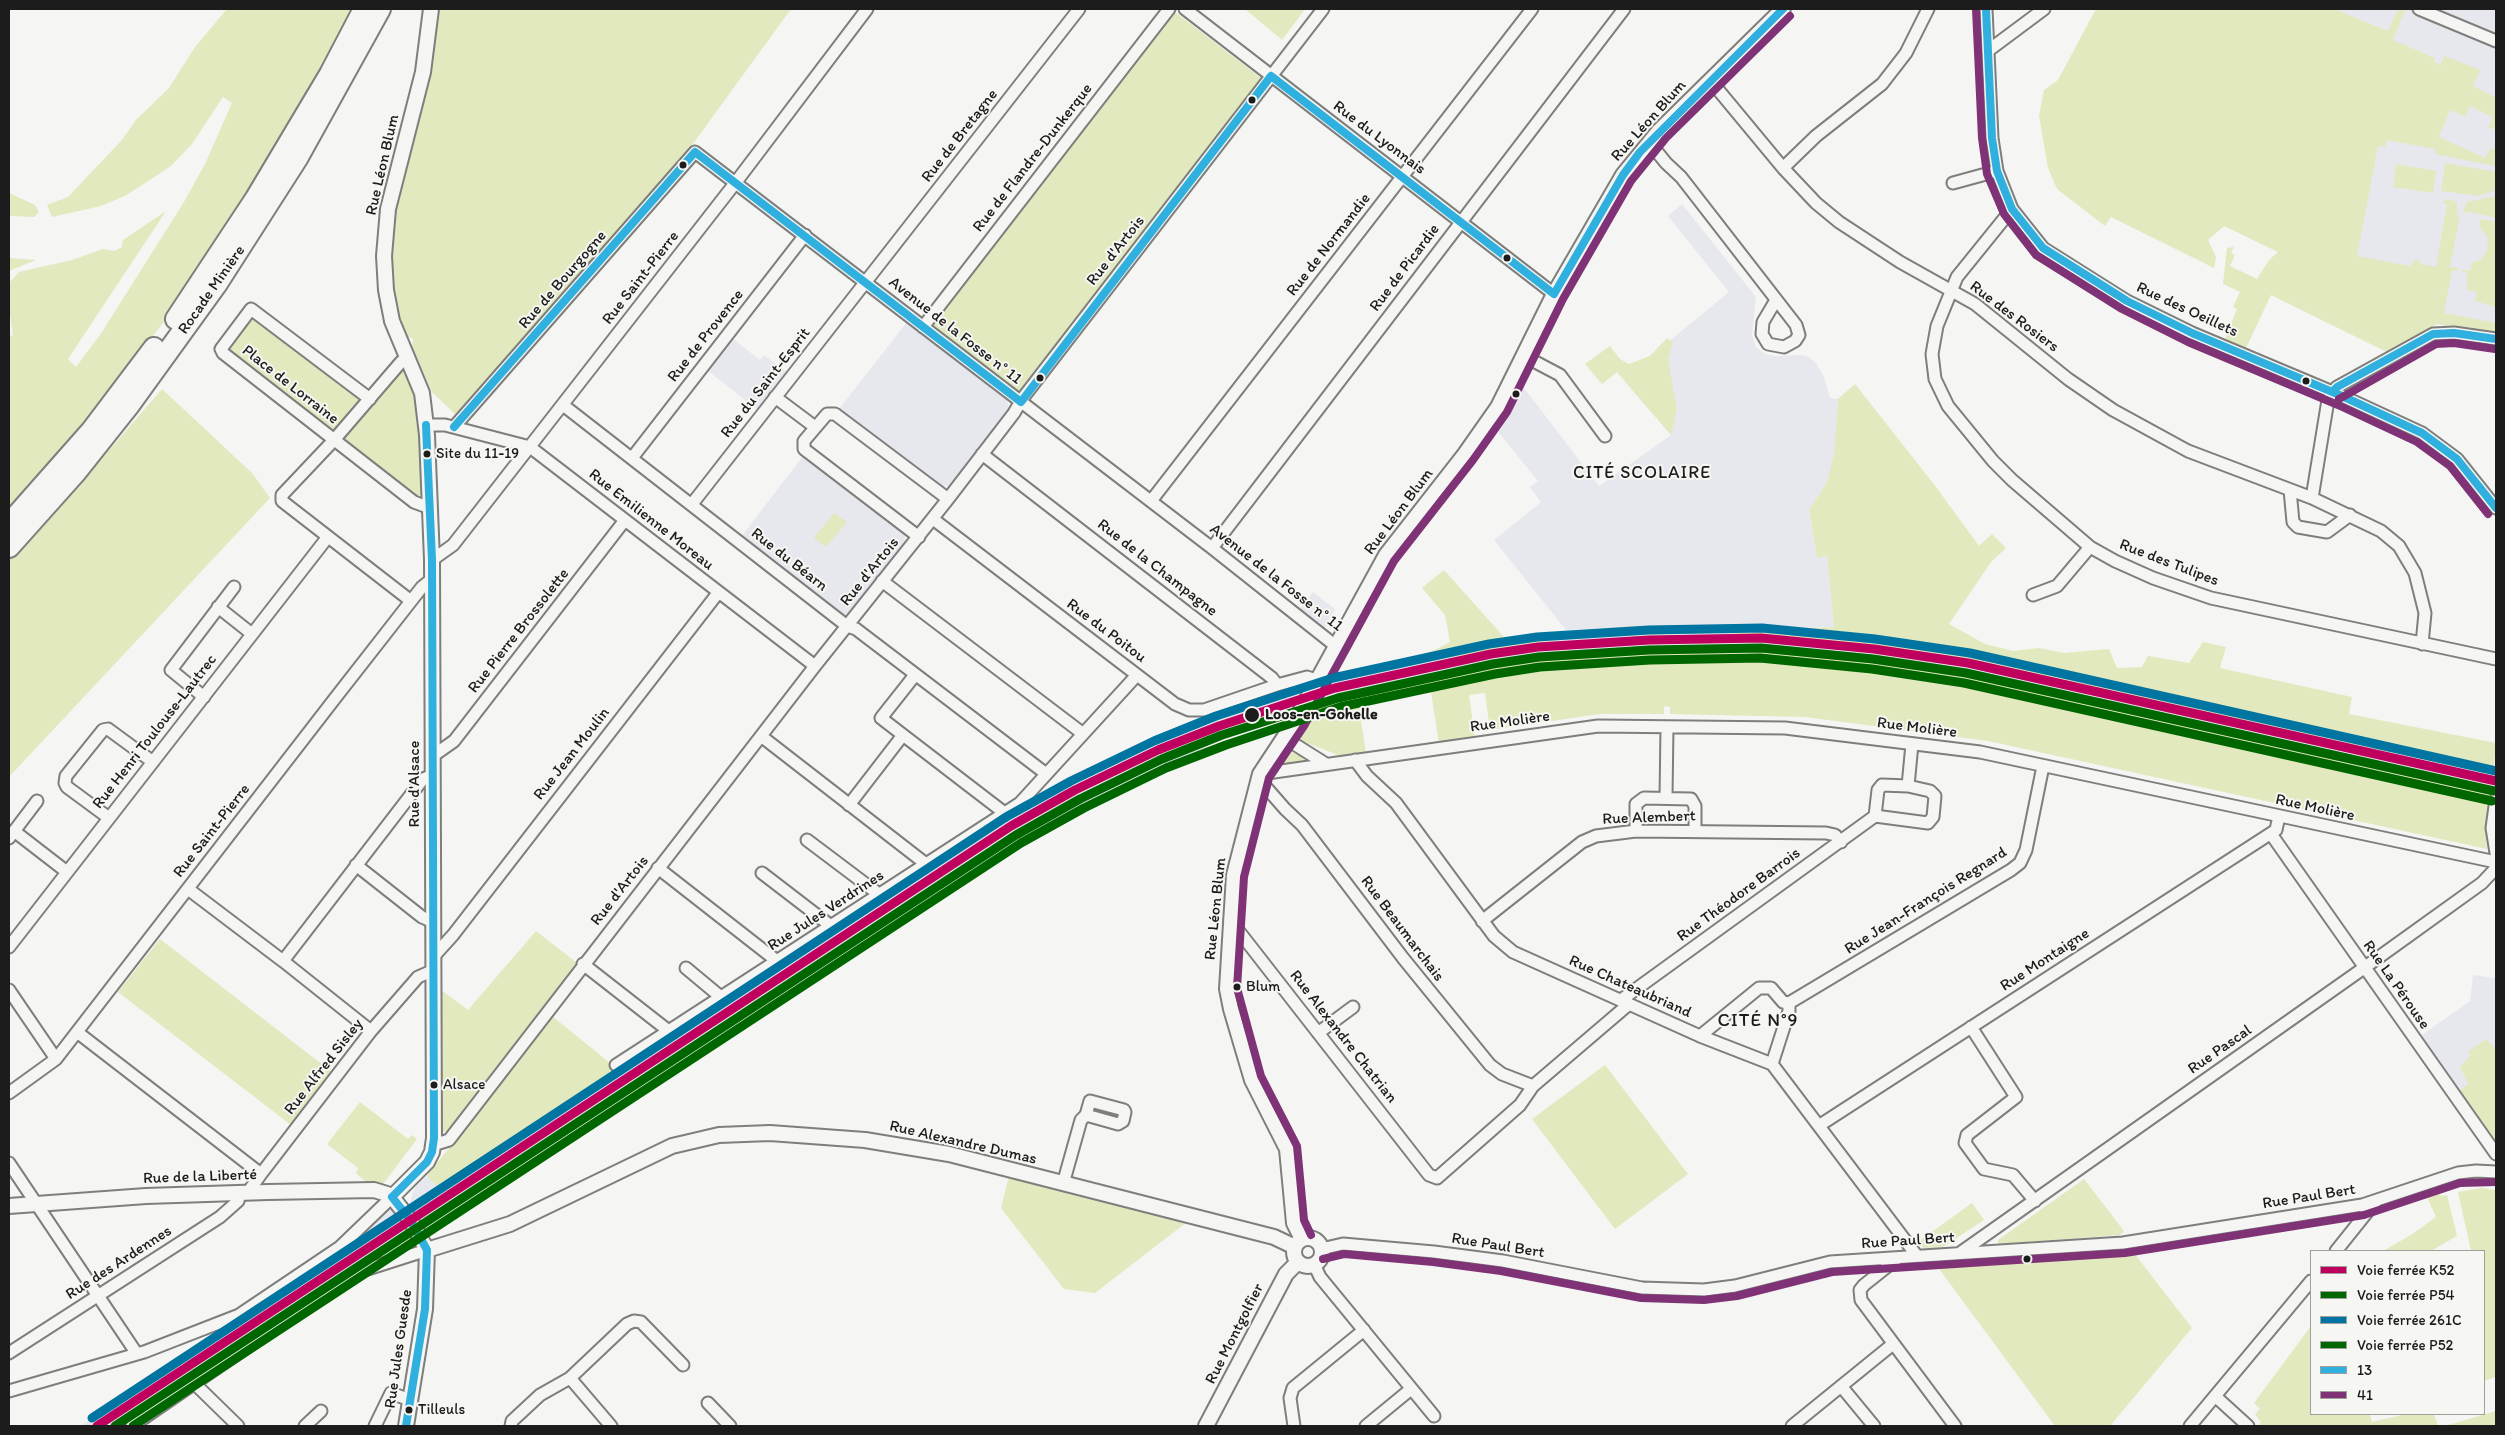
<!DOCTYPE html>
<meta charset="utf-8">
<style>
body{margin:0}
#map{position:relative;width:2505px;height:1435px;overflow:hidden;background:#f5f5f3;font-family:Itim,sans-serif}
canvas{display:block}
.frame{position:absolute;inset:0;border:10px solid #1c1c1c;pointer-events:none}
.legend{position:absolute;left:2310px;top:1250px;width:175px;height:165px;box-sizing:border-box;background:#f6f6f2;border:1px solid #9f9f9c;margin:0;padding:6px 9px;list-style:none;font-size:15px;color:#1c1c1c}
.legend li{display:flex;align-items:center;gap:10px;height:25px}
.legend b{width:25px;border:1px solid #9f9f9c}
</style>
<div id="map">
<canvas width="2505" height="1435"></canvas>
<div class="frame"></div>
<ul class="legend">
<li><b style="height:6px;background:#bf005f"></b>Voie ferrée K52</li>
<li><b style="height:6px;background:#060"></b>Voie ferrée P54</li>
<li><b style="height:6px;background:#0075a1"></b>Voie ferrée 261C</li>
<li><b style="height:6px;background:#060"></b>Voie ferrée P52</li>
<li><b style="height:6px;background:#2fb0de"></b>13</li>
<li><b style="height:6px;background:#7f3376"></b>41</li>
</ul>
</div>
<script>
const c = document.querySelector('canvas').getContext('2d');
c.lineJoin = 'round';
function fillPath(path, color) {
  c.fillStyle = color;
  c.fill(path, 'evenodd');
}
function poly(rows) {
  const path = new Path2D();
  for (const r of rows) {
    if (r.length === 3) {
      path.moveTo(r[0] + r[2], r[1]);
      path.arc(r[0], r[1], r[2], 0, 2 * Math.PI);
      continue;
    }
    path.moveTo(r[0], r[1]);
    for (let i = 2; i < r.length; i += 2) path.lineTo(r[i], r[i + 1]);
  }
  return path;
}
function trace(path, color, width, dash) {
  c.strokeStyle = color;
  c.lineWidth = width;
  c.lineCap = dash ? 'butt' : 'round';
  c.setLineDash(dash || []);
  c.stroke(path);
}
function write(font, color, halo, rows, align = 'center') {
  c.font = font + ' Itim,sans-serif';
  c.lineWidth = 4;
  c.setLineDash([]);
  c.textBaseline = 'middle';
  c.strokeStyle = halo;
  c.fillStyle = color;
  for (const [text, x, y, turn = 0] of rows) {
    c.save();
    c.translate(x, y);
    c.rotate((+turn || 0) * Math.PI / 180);
    c.textAlign = isNaN(turn) ? turn : align;
    if (halo) c.strokeText(text, 0, 0);
    c.fillText(text, 0, 0);
    c.restore();
  }
}
fillPath(poly([
 [2318,9,2496,9,2496,335,2437,324,2387,352,2267,293,2336,144],
 [1682,204,1756,297,1752,335,1756,347,1765,354,1775,356,1797,355,1807,356,1816,363,1824,377,1830,398,1838,399,1835,454,1827,482,1809,510,1817,558,1827,556,1834,627,1793,629,1691,625,1566,630,1494,540,1541,502,1530,487,1538,481,1495,428,1521,384,1599,486,1671,435,1626,383,1662,347,1729,292,1668,216],
 [907,322,1007,400,1009,408,949,486,940,487,839,409],
 [732,338,760,360,764,355,788,373,759,411,707,370],
 [803,456,904,533,906,543,851,614,842,615,741,537],
 [1313,592,1335,609,1324,629,1299,610],
 [1722,633,1806,638,1875,645,1969,661,2496,776,2496,790,1927,668,1849,657,1778,651,1698,648,1566,655,1493,664,1402,681,1345,694,1344,701,1314,701,1321,686,1360,675,1518,645,1585,637],
 [1300,691,1289,718,1283,720,1276,720,1275,717,1215,738,1216,742,1048,826,1044,820,824,960,411,1232,402,1236,116,1426,81,1426,302,1280,343,1247,386,1206,396,1210,411,1212,409,1205,415,1187,427,1176,442,1190,1016,811,1030,799,1033,805,1187,731],
 [2496,966,2496,1059,2493,1088,2458,1092,2419,1037,2470,1001,2473,975,2495,978]
]), '#e6e8ed');
fillPath(poly([
 [227,9,356,9,234,222,163,323,102,402,38,479,9,508,9,335,13,336,9,307,9,283,19,272,72,260,103,249,114,251,122,247,123,240,166,211,68,359,76,367,102,332,184,202,205,164,232,103,223,97,192,144,171,166,125,196,101,206,52,217,47,205,68,197,121,141,136,120,169,88,195,47],
 [435,9,791,9,695,141,647,200,457,416,432,392,412,348,413,339,406,336,394,309,391,254,396,209,422,99],
 [1245,9,1305,9,1282,40],
 [2096,9,2334,9,2388,31,2398,9,2400,9,2405,10,2393,40,2435,58,2434,61,2440,65,2445,56,2480,70,2473,86,2496,98,2496,130,2488,127,2493,117,2470,106,2465,117,2450,110,2439,137,2485,158,2490,149,2496,148,2496,166,2435,154,2435,149,2387,140,2385,147,2378,146,2357,256,2410,266,2415,260,2420,260,2420,264,2436,267,2447,205,2442,202,2447,199,2457,202,2457,215,2460,215,2450,267,2458,268,2457,271,2452,271,2444,313,2496,323,2496,335,2437,324,2387,352,2271,295,2246,348,2225,339,2237,309,2233,307,2240,292,2223,284,2227,248,2234,247,2231,253,2235,255,2230,266,2257,279,2269,260,2278,252,2224,226,2208,240,2216,257,2214,268,2111,217,2105,226,2057,189,2048,168,2039,116,2044,90,2058,80],
 [1175,12,1261,78,1018,392,932,325],
 [2445,163,2496,172,2496,190,2479,196,2441,191],
 [2396,164,2436,171,2433,193,2393,187],
 [9,193,35,205,39,212,34,217,9,216],
 [2496,196,2496,218,2471,212,2463,213,2467,202],
 [2480,219,2496,222,2496,307,2475,301,2477,292,2467,290,2467,273,2462,272,2463,270,2470,271,2472,263,2482,259,2487,250,2488,238,2479,226],
 [9,258,36,260,9,271],
 [254,315,361,399,334,430,329,430,227,351,226,347,250,317],
 [1667,338,1673,342,1668,359,1677,409,1671,435,1617,372,1602,384,1585,364,1610,346,1620,359,1629,364,1650,356],
 [401,368,409,376,415,394,418,411,421,495,415,497,340,436],
 [1855,384,1936,487,1979,546,1992,534,2006,548,1991,562,1949,624,1985,644,2013,651,2039,648,2064,653,2109,649,2117,668,2142,667,2148,656,2189,663,2203,642,2226,647,2220,668,2352,697,2349,714,2496,743,2493,775,1969,661,1875,645,1806,638,1722,633,1585,637,1518,645,1368,673,1368,666,1409,659,1435,650,1450,642,1445,615,1422,588,1444,570,1504,637,1632,626,1691,625,1793,629,1834,627,1827,556,1817,558,1809,510,1827,482,1834,454,1838,399],
 [162,389,252,473,270,498,9,777,9,557,98,463],
 [834,513,847,522,826,547,814,538],
 [1698,648,1778,651,1849,657,1927,668,2491,788,2486,825,2487,849,1988,741,1805,717,1670,714,1670,707,1664,706,1664,714,1600,714,1490,730,1485,693,1469,695,1475,739,1439,744,1430,685,1358,701,1366,753,1338,755,1302,741,1297,726,1309,703,1344,701,1345,694,1402,681,1493,664,1566,655],
 [1286,750,1303,757,1304,761,1275,764],
 [536,931,577,963,448,1130,444,1132,440,1129,441,990,468,1010],
 [160,939,332,1072,291,1125,118,992],
 [552,1016,610,1063,618,1072,441,1190,427,1176],
 [2486,1039,2496,1049,2496,1146,2458,1092,2468,1084,2460,1067,2471,1055,2468,1052],
 [1605,1065,1688,1174,1615,1229,1532,1119],
 [360,1102,408,1139,412,1135,417,1139,383,1184,368,1184,356,1173,358,1168,327,1144],
 [1009,1176,1179,1218,1187,1222,1095,1293,1064,1289,1001,1208],
 [2084,1179,2124,1231,2120,1235,1998,1244,1998,1240],
 [2481,1188,2496,1190,2496,1377,2484,1381,2484,1251,2471,1251,2458,1192],
 [2424,1190,2443,1196,2447,1195,2457,1236,2431,1251,2383,1251,2411,1235,2436,1217],
 [1972,1203,1984,1220,1943,1247,1924,1248,1918,1242],
 [2130,1248,2192,1328,2110,1426,2055,1426,1934,1262],
 [2311,1326,2311,1414,2370,1414,2372,1422,2407,1414,2434,1414,2438,1426,2258,1426,2261,1422,2255,1414,2260,1409,2254,1403],
 [2496,1411,2496,1426,2443,1426,2459,1422]
]), '#e2e9be');
const minor = poly([
 [1185,9,1554,294],
 [1986,9,1992,138,1997,171,2012,209,2043,248,2127,301,2192,333,2342,396,2422,433,2457,459,2496,508],
 [2419,9,2496,41],
 [1989,50,2044,9],
 [1710,80,1783,168,1816,203,1839,222,1900,262,1975,304,2068,379,2113,410,2188,451,2312,498,2381,531,2399,546,2415,573,2425,613,2422,644],
 [1649,142,1666,163,1681,177,1796,325,1799,335,1795,341,1784,347,1768,344,1762,334,1763,322,1776,300],
 [1783,168,1816,136,1882,84,1906,53,1928,9],
 [1953,183,1997,171],
 [2012,209,1957,277,1937,326,1932,354,1935,379,1948,406,1993,461,2012,480,2090,547,2115,561,2153,578,2211,598,2496,659],
 [923,327,1169,9],
 [1524,356,1560,375,1605,436],
 [408,357,401,362,334,440,282,495,282,501,411,601],
 [775,397,815,427],
 [370,399,251,309,221,349,223,353,414,502,430,508],
 [563,405,847,626,856,629,1045,773],
 [426,425,445,425,530,447,815,666],
 [454,427,695,152,1212,548,1337,647],
 [982,454,1272,678,1277,685,1307,677,1316,680],
 [632,458,805,235],
 [2290,490,2293,522,2298,527,2327,532,2350,515],
 [2312,498,2328,400,2337,387,2433,334,2454,333,2496,339],
 [1151,501,1532,9],
 [692,504,1079,9],
 [933,519,1175,704,1189,710,1204,710,1277,685],
 [919,537,804,449,804,441,827,414,835,414,948,499],
 [1212,548,1624,9],
 [432,560,453,545,736,182,867,9],
 [882,581,1082,733],
 [2033,595,2057,586,2090,547],
 [218,607,252,634],
 [204,697,171,670,234,587],
 [903,735,881,718,915,675],
 [761,736,926,864],
 [1283,737,1326,764],
 [432,753,437,753,454,741,625,520],
 [1355,760,1367,776,1396,803,1494,936,1513,952,1700,1036,1772,1064,1917,1256],
 [1882,785,1908,786,1930,791,1935,796,1933,817,1928,823,1875,816,1878,790,1882,785],
 [1908,786,1912,744],
 [1666,798,1667,727],
 [2496,799,2492,828,2496,853],
 [849,805,903,735,1002,811,1004,815],
 [109,818,67,787,65,783,66,776,103,730,108,729,153,762],
 [14,831,67,872],
 [1636,831,1636,804,1644,798,1691,799,1695,806,1695,831],
 [2271,834,2496,1154],
 [9,838,37,801],
 [807,840,880,895],
 [356,865,422,917,433,922],
 [658,868,777,961],
 [762,873,831,926],
 [188,889,283,961,371,1031],
 [1230,920,1429,1175,1437,1178,1520,1105,1533,1086,1629,1004],
 [1482,921,1582,842,1596,836,1636,831,1826,833,1835,835,1841,842],
 [9,947,327,538],
 [434,956,453,935,718,593],
 [283,961,423,779,433,775],
 [583,964,670,1032],
 [686,968,722,998],
 [9,990,56,1059],
 [1621,1000,1875,816],
 [1971,1027,2016,1097,1967,1135,1965,1143,1984,1169,2013,1175,2035,1201],
 [77,1032,261,1174],
 [1318,1033,1353,1007],
 [1700,1036,1759,988,1771,988,1783,1002,1789,1003,2011,870,2020,863,2026,850,2043,766],
 [1772,1064,1789,1011,1789,1003],
 [616,1065,1020,803,1137,675],
 [1533,1086,1502,1074,1490,1065,1403,958,1302,825,1285,809,1264,785,1260,774,1598,726,1785,728,1980,752,2496,862],
 [9,1093,56,1059,336,697,422,587,432,579],
 [1820,1125,2276,830,2279,816],
 [433,1145,449,1140,815,666,948,499,1014,413,1022,399,1323,9],
 [9,1163,137,1354],
 [1063,1184,1081,1120,1086,1115,1090,1101,1124,1110,1125,1112,1123,1121,1118,1124,1086,1115],
 [250,1193,251,1188,261,1174,371,1031,418,977,434,970],
 [1321,1249,1343,1244,1434,1252,1503,1261,1642,1288,1704,1290,1735,1286,1830,1262,2123,1243,2362,1205,2458,1173,2476,1171,2496,1172],
 [2336,1251,2376,1201],
 [1960,1253,2361,970,2482,883,2496,868],
 [1898,1258,1864,1285,1860,1290,1861,1300,1955,1426],
 [1314,1264,1320,1277,1434,1416],
 [9,1353,220,1217,238,1201,240,1193],
 [570,1378,611,1426],
 [194,1383,238,1426],
 [1841,1386,1874,1426],
 [9,1391,144,1352,239,1315,340,1247,392,1197],
 [2215,1396,2248,1426],
 [708,1403,730,1426],
 [132,1426,355,1273,427,1250],
 [305,1426,321,1411],
 [375,1426,391,1393,410,1400],
 [511,1426,512,1421,540,1395,570,1378,627,1324,634,1321,641,1322,683,1365],
 [1294,1426,1290,1398,1293,1388,1364,1330],
 [1366,1426,1411,1389],
 [1792,1426,1893,1344],
 [2190,1426,2311,1281]
]);
const tertiary = poly([
 [392,1197,427,1162,432,1152,434,1138,432,560,427,435,422,393,392,321,386,290,384,256,388,209,423,72,431,9],
 [9,1206,146,1196,268,1192,374,1190,387,1194,392,1197,411,1221,427,1250,425,1309,406,1426],
 [1308,1252,14],
 [1302,1239,1294,1223,1287,1149,1252,1080,1231,1009,1227,989,1234,875,1260,774,1295,721,1386,555,1465,454,1498,407,1554,294,1623,175,1659,131,1783,9],
 [427,1250,510,1224,672,1146,719,1135,770,1133,865,1140,949,1154,1274,1237,1295,1247],
 [1206,1426,1286,1274,1298,1262]
]);
const motorway = poly([
 [176,319,256,198,330,74,364,9],
 [9,524,92,430,154,348],
 [9,547,76,472,130,404,216,285,298,157,380,9]
]);
trace(minor, '#7e7e7d', 15);
trace(tertiary, '#7e7e7d', 18);
trace(motorway, '#7e7e7d', 24);
trace(minor, '#f5f5f3', 11);
trace(tertiary, '#f5f5f3', 14);
trace(motorway, '#f5f5f3', 20);
trace(poly([
 [1986,9,1992,138,1997,171,2012,209,2043,248,2127,301,2192,333,2342,396,2422,433,2457,459,2496,508],
 [1271,76,1554,294],
 [695,152,1021,402],
 [1554,294,1623,175,1640,152,1783,9],
 [2332,392,2337,387,2433,334,2454,333,2496,339],
 [1021,402,1271,76],
 [454,427,695,152],
 [392,1197,427,1162,432,1152,434,1138,432,560,426,425],
 [392,1197,411,1221,427,1250,425,1309,406,1426]
]), '#2fb0de', 8);
trace(poly([
 [1976,9,1982,138,1987,174,2004,214,2036,255,2122,309,2188,342,2338,405,2417,442,2450,466,2488,514],
 [2339,399,2436,344,2454,343,2495,349],
 [1311,1235,1304,1220,1297,1146,1261,1076,1237,988,1244,877,1269,778,1304,726,1394,561,1473,460,1507,412,1563,299,1631,181,1666,138,1790,16],
 [1323,1259,1344,1254,1433,1262,1501,1271,1641,1298,1704,1300,1737,1296,1832,1272,2125,1253,2364,1215,2460,1183,2496,1182]
]), '#7f3376', 8);
trace(poly([
 [97,1426,1011,826,1075,790,1158,750,1219,726,1335,688,1491,654,1538,647,1649,640,1761,638,1874,649,1968,663,2496,781]
]), '#bf005f', 9);
trace(poly([
 [115,1426,1016,835,1080,799,1162,759,1222,735,1338,698,1493,664,1539,657,1649,650,1761,648,1873,659,1966,673,2494,791]
]), '#060', 9);
trace(poly([
 [92,1418,1006,817,1071,781,1154,741,1216,716,1333,678,1489,644,1537,637,1649,630,1762,628,1875,639,1970,653,2496,771]
]), '#0075a1', 9);
trace(poly([
 [133,1426,1021,843,1084,808,1166,768,1226,745,1340,707,1495,674,1540,667,1650,660,1760,658,1872,669,1964,683,2492,801]
]), '#060', 9);
for (const [x, y, r, color] of [
 [1252,100,4.5,"#1c1c1c"],
 [683,165,4.5,"#1c1c1c"],
 [1507,258,4.5,"#1c1c1c"],
 [1040,378,4.5,"#1c1c1c"],
 [2306,381,4.5,"#1c1c1c"],
 [1516,394,4.5,"#1c1c1c"],
 [427,454,4.5,"#1c1c1c"],
 [1252,715,8,"#1c1c1c"],
 [1237,987,4.5,"#1c1c1c"],
 [434,1085,4.5,"#1c1c1c"],
 [2027,1259,4.5,"#1c1c1c"],
 [409,1410,4.5,"#1c1c1c"]
]) {
  const dot = new Path2D();
  dot.arc(x, y, r, 0, 2 * Math.PI);
  c.fillStyle = color;
  c.fill(dot);
  trace(dot, '#f6f6f2', 2);
}
write('15px', '#1c1c1c', '#f6f6f2', [
 ["Site du 11-19",436,454],
 ["Blum",1246,987],
 ["Alsace",443,1085],
 ["Tilleuls",418,1410]
], 'left');
write('16px', '#1c1c1c', '#f6f6f2', [
 ["Rue Léon Blum",1649,121,-48],
 ["Rue de Bretagne",960,136,-52],
 ["Rue du Lyonnais",1379,138,37],
 ["Rue de Flandre-Dunkerque",1033,158,-52],
 ["Rue Léon Blum",383,165,-77],
 ["Rue de Normandie",1329,245,-52],
 ["Rue d'Artois",1116,251,-52],
 ["Rue de Picardie",1405,268,-53],
 ["Rue Saint-Pierre",641,278,-52],
 ["Rue de Bourgogne",563,280,-49],
 ["Rocade Minière",212,290,-55],
 ["Rue des Oeillets",2187,310,25],
 ["Rue des Rosiers",2014,317,37],
 ["Avenue de la Fosse n° 11",955,331,38],
 ["Rue de Provence",706,336,-52],
 ["Rue du Saint-Esprit",766,383,-52],
 ["Place de Lorraine",290,385,38],
 ["Rue Léon Blum",1399,512,-53],
 ["Rue Emilienne Moreau",651,520,38],
 ["Rue du Béarn",789,560,38],
 ["Rue des Tulipes",2169,563,21],
 ["Rue de la Champagne",1157,568,38],
 ["Rue d'Artois",870,572,-51],
 ["Avenue de la Fosse n° 11",1276,578,38],
 ["Rue Pierre Brossolette",519,631,-52],
 ["Rue du Poitou",1106,631,37],
 ["Rue Molière",1510,722,-8],
 ["Rue Molière",1917,728,7],
 ["Rue Henri Toulouse-Lautrec",155,732,-52],
 ["Rue Jean Moulin",572,754,-52],
 ["Rue d'Alsace",415,784,-90],
 ["Rue Molière",2315,808,12],
 ["Rue Alembert",1649,818,-2],
 ["Rue Saint-Pierre",212,831,-52],
 ["Rue d'Artois",620,891,-52],
 ["Rue Théodore Barrois",1739,895,-36],
 ["Rue Jean-François Regnard",1926,901,-32],
 ["Rue Léon Blum",1216,909,-84],
 ["Rue Jules Verdrines",826,911,-33],
 ["Rue Beaumarchais",1402,929,53],
 ["Rue Montaigne",2045,960,-33],
 ["Rue La Pérouse",2396,985,55],
 ["Rue Chateaubriand",1630,987,24],
 ["Rue Alexandre Chatrian",1343,1037,52],
 ["Rue Pascal",2220,1050,-35],
 ["Rue Alfred Sisley",324,1067,-52],
 ["Rue Alexandre Dumas",963,1143,13],
 ["Rue de la Liberté",200,1177,-2],
 ["Rue Paul Bert",2309,1197,-9],
 ["Rue Paul Bert",1908,1241,-4],
 ["Rue Paul Bert",1498,1246,9],
 ["Rue des Ardennes",119,1263,-33],
 ["Rue Montgolfier",1235,1334,-63],
 ["Rue Jules Guesde",399,1349,-82]
]);
write('bold 16px', '#1c1c1c', '#f6f6f2', [
 ["Loos-en-Gohelle",1265,715]
], 'left');
c.letterSpacing = '1px';
write('18px', '#1c1c1c', '#f6f6f2', [
 ["CITÉ SCOLAIRE",1642,473]
]);
c.letterSpacing = '0px';
c.letterSpacing = '1px';
write('19px', '#1c1c1c', '#f6f6f2', [
 ["CITÉ N°9",1758,1021]
]);
c.letterSpacing = '0px';
</script>
